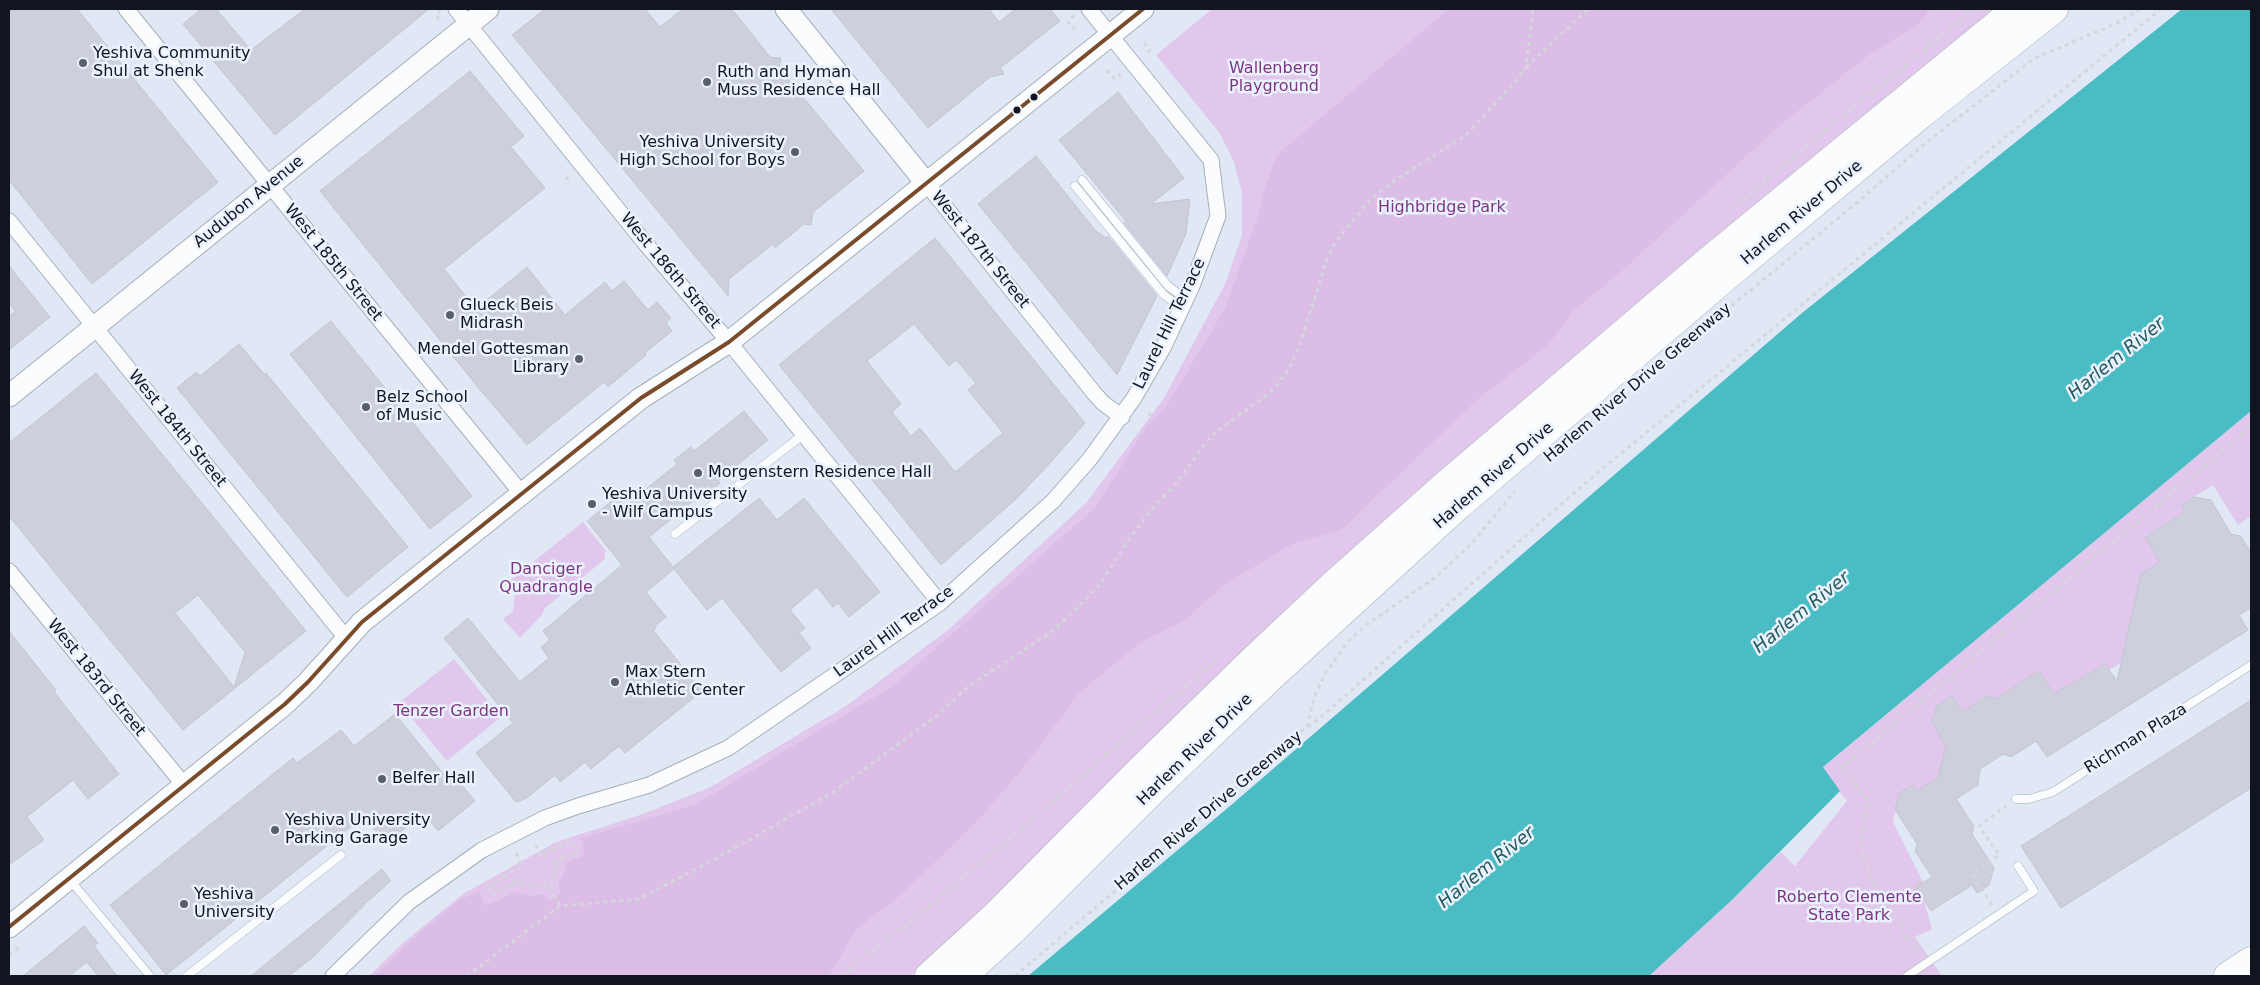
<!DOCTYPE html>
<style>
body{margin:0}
#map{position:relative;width:2260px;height:985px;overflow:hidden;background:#e0e8f6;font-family:"DejaVu Sans",sans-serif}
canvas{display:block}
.frame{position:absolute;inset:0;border:10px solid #101520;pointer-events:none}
</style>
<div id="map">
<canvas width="2260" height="985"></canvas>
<div class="frame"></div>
</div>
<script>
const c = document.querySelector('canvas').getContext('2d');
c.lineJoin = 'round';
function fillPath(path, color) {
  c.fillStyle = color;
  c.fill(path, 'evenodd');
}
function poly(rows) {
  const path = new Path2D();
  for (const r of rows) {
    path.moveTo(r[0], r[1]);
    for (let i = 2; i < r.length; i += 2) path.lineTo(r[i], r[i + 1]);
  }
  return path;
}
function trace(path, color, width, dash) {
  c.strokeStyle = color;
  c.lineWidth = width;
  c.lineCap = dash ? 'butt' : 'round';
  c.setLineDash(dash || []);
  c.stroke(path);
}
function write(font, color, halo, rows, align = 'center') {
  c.font = font + ' "DejaVu Sans",sans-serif';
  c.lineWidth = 5;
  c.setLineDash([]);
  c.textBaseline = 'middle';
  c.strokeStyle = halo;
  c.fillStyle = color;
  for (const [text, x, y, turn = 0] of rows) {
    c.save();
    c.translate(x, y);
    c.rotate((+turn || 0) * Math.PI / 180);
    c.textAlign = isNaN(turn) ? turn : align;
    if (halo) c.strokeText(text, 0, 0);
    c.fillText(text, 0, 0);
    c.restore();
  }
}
fillPath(poly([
 [1212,9,1997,9,1059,833,912,976,369,976,404,942,463,894,556,842,640,815,709,788,846,706,948,630,1086,503,1164,398,1225,284,1242,235,1242,193,1234,162,1219,132,1156,55],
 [2251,411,2251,516,2238,525,2213,485,2181,505,2185,512,2145,536,2160,562,2122,662,2109,670,2105,664,2054,694,2039,671,1996,699,1985,696,1962,712,1952,696,1937,706,1932,722,1952,755,1938,778,1917,791,1913,785,1900,793,1893,822,1923,882,1924,901,1932,929,1915,937,1942,976,1649,976,1733,899,1781,852,1795,866,1847,801,1822,768],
 [583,522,605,550,605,559,545,608,541,616,520,638,503,619,513,611,515,594,507,583],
 [454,659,501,717,447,761,399,703]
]), '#e1c7eb');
fillPath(poly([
 [1449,9,1930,9,1919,23,1866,57,1779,126,1624,269,1572,312,1549,344,1478,399,1341,530,1294,543,1225,584,1185,620,1139,643,1079,693,1023,768,972,827,898,897,856,929,829,976,375,976,404,947,458,901,479,891,485,906,516,892,532,897,543,894,550,901,561,892,558,884,564,874,567,862,585,855,582,838,695,805,893,686,1094,509,1147,426,1166,407,1225,309,1257,219,1264,191,1277,155]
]), '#dbbde6');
fillPath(poly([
 [2182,9,2251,9,2251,411,1823,767,1840,791,1733,899,1649,976,1028,976,1230,806,1802,313]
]), '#49bcc4');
const building = poly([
 [9,9,77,9,218,182,92,284,9,180,9,9],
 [201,9,216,9,251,50,305,9,429,9,275,135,183,24,201,9],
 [545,9,645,9,660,27,683,9,732,9,770,57,781,58,779,68,864,171,813,212,811,225,804,224,775,248,773,244,729,279,728,296,512,35,545,9],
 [831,9,989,9,999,22,1016,9,1050,9,1060,21,1000,68,1004,74,990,77,928,128,831,9],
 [470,71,524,136,511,147,545,188,444,269,476,309,527,267,565,315,605,282,612,291,624,281,648,310,657,302,671,318,666,323,672,331,645,353,646,355,608,387,604,382,527,445,477,386,320,191,470,71],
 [1118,92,1184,178,1151,204,1190,199,1186,234,1167,276,1124,223,1126,221,1059,140,1118,92],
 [1036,156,1095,230,1106,238,1108,236,1157,296,1117,375,978,204,1036,156],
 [935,238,1085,423,1052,461,1017,498,941,565,779,365,935,238],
 [914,324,949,366,956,360,976,383,968,390,1003,433,955,472,920,428,911,436,892,412,901,404,867,361,914,324],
 [9,266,50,317,9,350,9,316,15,311,9,303,9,266],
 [331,321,472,496,430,529,290,354,331,321],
 [239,344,265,375,266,373,408,547,347,597,177,388,196,372,200,376,239,344],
 [96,373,306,631,183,730,9,516,9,443,96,373],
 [198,595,245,652,234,687,175,613,198,595],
 [744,411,768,440,718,481,720,483,700,500,698,497,649,537,673,567,759,498,777,520,804,498,880,592,849,617,838,603,833,607,817,587,790,610,805,628,799,633,811,648,781,672,722,598,707,610,674,569,646,592,666,617,655,626,656,628,653,630,702,691,625,753,619,746,591,769,585,762,560,782,555,775,527,798,516,802,476,753,513,723,444,638,468,618,520,682,549,658,541,647,550,640,543,631,622,565,587,521,618,496,625,506,677,464,674,460,691,447,694,451,744,411],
 [2194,497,2211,500,2231,534,2241,536,2251,553,2251,608,2239,615,2248,630,2047,757,2036,741,2011,757,2003,754,1980,769,1978,785,1956,799,1974,826,1972,834,1994,868,1989,885,1977,893,1972,885,1931,911,1915,887,1932,877,1915,851,1917,844,1895,809,1900,793,1913,785,1917,791,1938,778,1946,746,1932,722,1937,706,1952,696,1962,712,1986,696,1996,699,2039,671,2054,694,2105,664,2117,681,2141,574,2160,562,2145,537,2185,512,2181,505,2194,497],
 [9,631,56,690,54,692,119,774,88,799,73,780,27,817,44,840,9,865,9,631],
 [2251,700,2251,788,2061,908,2021,846,2251,700],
 [395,714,446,777,452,773,475,801,438,831,424,813,386,844,364,816,166,975,110,905,293,758,297,763,341,730,354,746,395,714],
 [382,869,391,881,370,899,313,957,289,976,251,976,382,869],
 [84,926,98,943,94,946,117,976,98,976,87,962,69,976,23,976,84,926]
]);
fillPath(building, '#cdcfdc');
trace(building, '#c2c5d1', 1);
const lane = poly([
 [1082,180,1168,286,1186,299],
 [1075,186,1164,295,1182,308],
 [675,534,804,434],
 [2016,799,2029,799,2053,792,2251,665],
 [70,880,150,976],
 [187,976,341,855],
 [1907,976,2034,891,2018,866]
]);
const street = poly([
 [126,9,522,494],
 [456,9,645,243,729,342,940,603],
 [926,183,1094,393,1103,403,1122,417],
 [9,221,346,638],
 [9,571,184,785],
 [333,976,409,902,482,850,545,818,578,806,649,785,728,748,940,603,1053,501,1089,460,1134,398,1164,346,1192,286,1218,216,1211,160,1089,9]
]);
const secondary = poly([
 [786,9,926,183],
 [9,396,488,9],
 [9,927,285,704,308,682,362,622,641,398,729,342,1143,9]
]);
const highway = poly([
 [929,976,995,916,1138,772,1253,660,1333,585,1442,488,1707,262,2016,9],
 [963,976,1012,931,1154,789,1272,676,1459,505,1721,281,1919,116,2054,9],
 [2228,976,2251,961]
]);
trace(lane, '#a7aeb9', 9);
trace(street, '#a7aeb9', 17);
trace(secondary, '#a7aeb9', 23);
trace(highway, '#a7aeb9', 29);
trace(poly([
 [439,19,436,15,440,11],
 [1075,30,1068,22,1075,15],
 [1144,43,1150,50,1146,53],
 [1526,67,1588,9],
 [1107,70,1115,79,1121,74],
 [566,177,570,182],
 [1732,209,1820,134,1974,9],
 [1713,321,1852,207,1927,142,2035,58,2115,24,2141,9],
 [1148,413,1152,416],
 [1308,727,1327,712,1584,484,2161,9],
 [536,845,541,856,571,841,577,852,554,862,557,868,550,887],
 [516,853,522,866,487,887,492,895,518,881,532,887,550,887,560,906],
 [1992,905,1972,874,1999,855,1979,826,2006,806],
 [1917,953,1871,878,1863,856,1862,845,1862,832,1868,802,1842,767,2251,427],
 [9,955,17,949,15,946],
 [467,976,560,906,639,899,719,857,833,792,935,717,969,686,1053,631,1097,588,1129,539,1154,506,1177,483,1206,442,1216,432,1271,392,1287,372,1298,350,1327,259,1336,241,1369,201,1395,180,1465,136,1516,81,1526,68,1533,9],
 [841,976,943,895,1221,656],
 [1015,976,1223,799,1277,750,1307,727,1315,695,1326,672,1351,638,1369,623,1436,577,1473,542,1515,491]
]), '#d5d7dc', 3, [4, 4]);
trace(lane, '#fafcfe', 8);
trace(street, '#fafcfe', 15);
trace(secondary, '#fafcfe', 21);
trace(highway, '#fafcfe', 28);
trace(poly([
 [9,927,285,704,308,682,362,622,641,398,729,342,1143,9]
]), '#7a4b2a', 4);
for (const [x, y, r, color] of [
 [83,63,5,"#595f6b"],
 [707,82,5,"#595f6b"],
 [1034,97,4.5,"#101520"],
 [1017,110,4.5,"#101520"],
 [795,152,5,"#595f6b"],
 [450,315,5,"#595f6b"],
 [579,359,5,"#595f6b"],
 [366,407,5,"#595f6b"],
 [698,473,5,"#595f6b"],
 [592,504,5,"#595f6b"],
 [615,682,5,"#595f6b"],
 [382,779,5,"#595f6b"],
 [275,830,5,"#595f6b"],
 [184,904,5,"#595f6b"]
]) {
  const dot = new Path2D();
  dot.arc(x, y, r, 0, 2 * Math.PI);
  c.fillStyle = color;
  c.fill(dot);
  trace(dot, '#ebf2ff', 2);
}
write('16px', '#101520', '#ebf2ff', [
 ["Yeshiva Community",93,54],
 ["Shul at Shenk",93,72],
 ["Ruth and Hyman",717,73],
 ["Muss Residence Hall",717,91],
 ["Yeshiva University",785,143,"right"],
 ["High School for Boys",785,161,"right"],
 ["Glueck Beis",460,306],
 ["Midrash",460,324],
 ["Mendel Gottesman",569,350,"right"],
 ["Library",569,368,"right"],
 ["Belz School",376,398],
 ["of Music",376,416],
 ["Morgenstern Residence Hall",708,473],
 ["Yeshiva University",602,495],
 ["- Wilf Campus",602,513],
 ["Max Stern",625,673],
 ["Athletic Center",625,691],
 ["Belfer Hall",392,779],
 ["Yeshiva University",285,821],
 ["Parking Garage",285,839],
 ["Yeshiva",194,895],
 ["University",194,913]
], 'left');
write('16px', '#7e3582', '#ebf2ff', [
 ["Wallenberg",1274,69],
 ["Playground",1274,87],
 ["Highbridge Park",1442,208],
 ["Danciger",546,570],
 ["Quadrangle",546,588],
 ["Tenzer Garden",451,712],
 ["Roberto Clemente",1849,898],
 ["State Park",1849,916]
]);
write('16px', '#101520', '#ebf2ff', [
 ["Audubon Avenue",249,202,-39],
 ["Harlem River Drive",1802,213,-40],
 ["West 187th Street",980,250,51],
 ["West 185th Street",333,263,51],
 ["West 186th Street",670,271,50],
 ["Laurel Hill Terrace",1170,324,-64],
 ["Harlem River Drive Greenway",1638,383,-40],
 ["West 184th Street",177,429,51],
 ["Harlem River Drive",1494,476,-41],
 ["Laurel Hill Terrace",894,632,-36],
 ["West 183rd Street",96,678,51],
 ["Richman Plaza",2136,739,-32],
 ["Harlem River Drive",1195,750,-44],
 ["Harlem River Drive Greenway",1209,811,-40]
]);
write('italic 18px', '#255c5d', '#ebf2ff', [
 ["Harlem River",2117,359,-39],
 ["Harlem River",1802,613,-39],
 ["Harlem River",1487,868,-39]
]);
</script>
